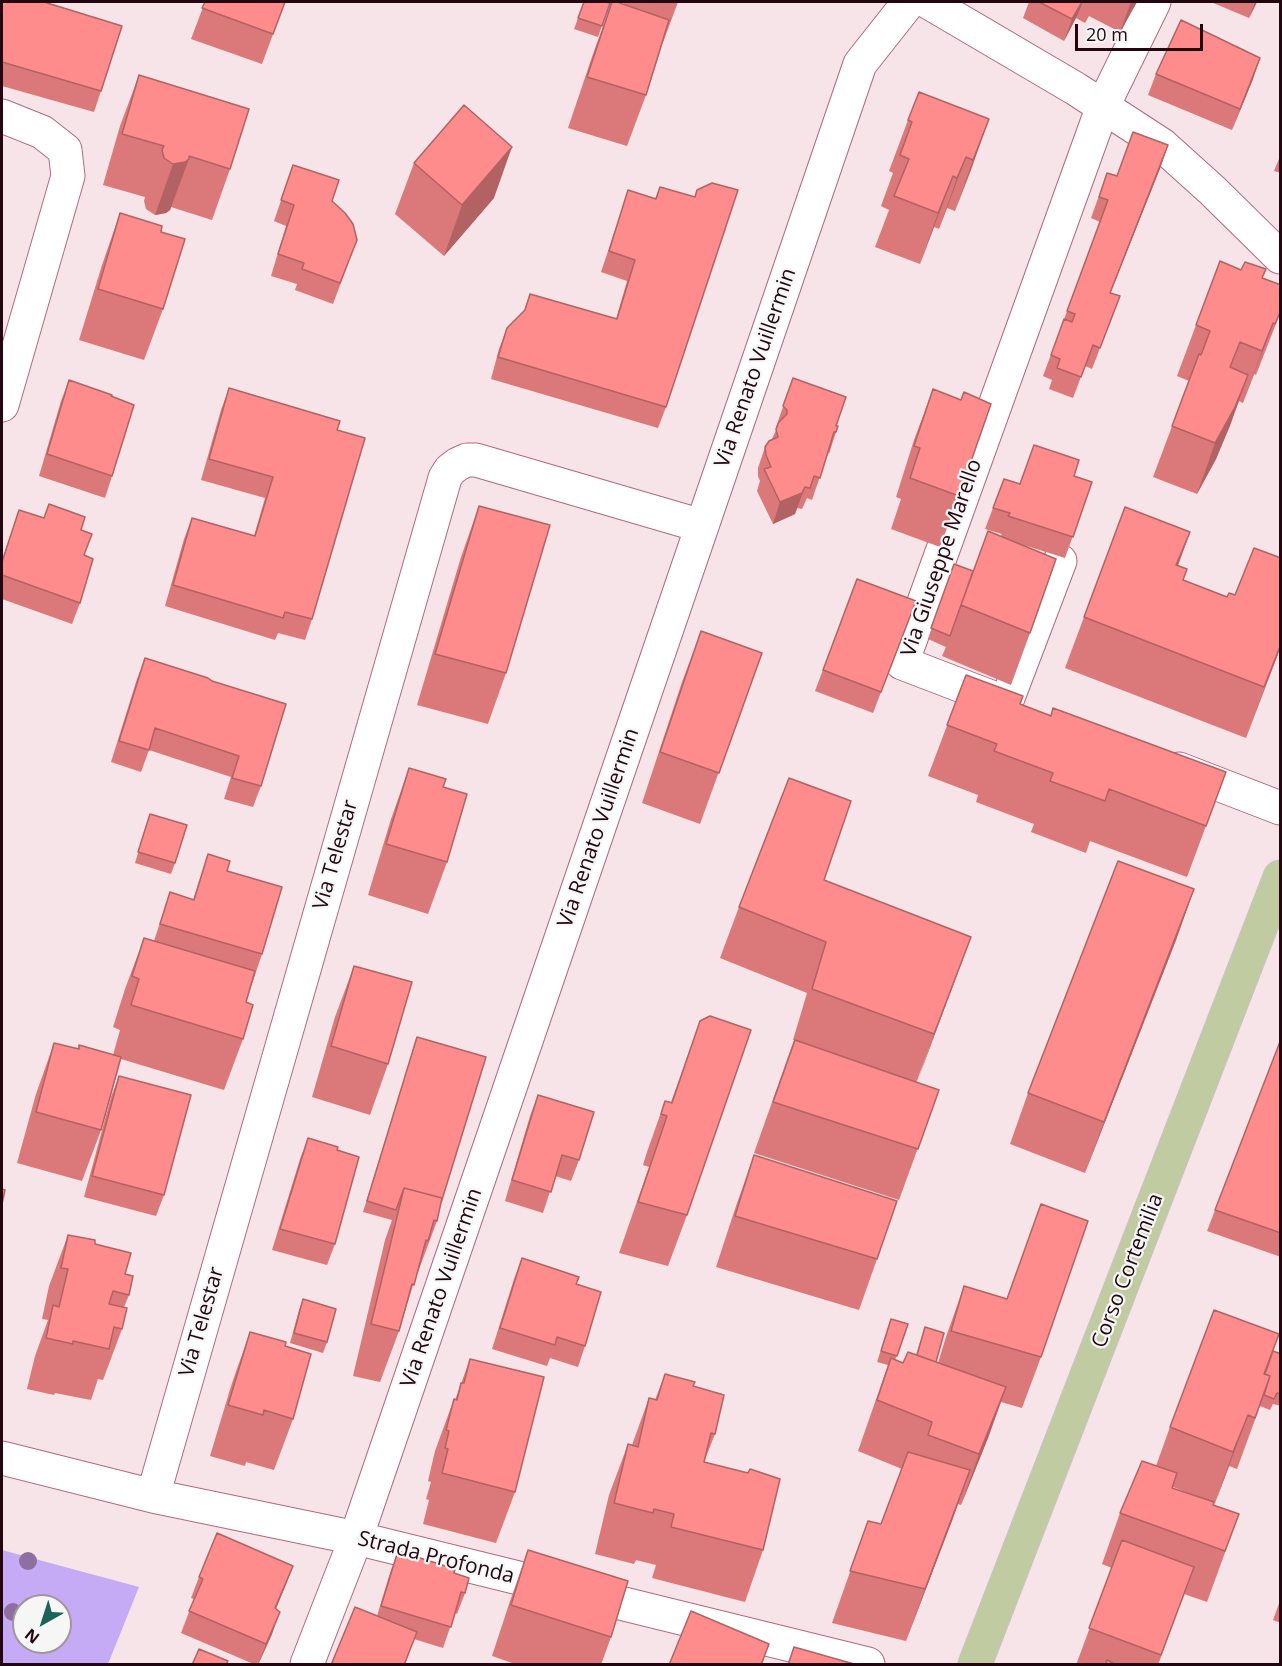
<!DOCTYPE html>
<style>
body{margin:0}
#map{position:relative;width:1282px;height:1666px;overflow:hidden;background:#f6e4e8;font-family:"Open Sans",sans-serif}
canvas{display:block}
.frame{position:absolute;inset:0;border:3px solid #220610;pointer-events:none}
.north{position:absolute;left:12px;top:1594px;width:60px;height:60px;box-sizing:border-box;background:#f6f6f6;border:2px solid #a1969a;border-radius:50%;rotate:219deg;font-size:16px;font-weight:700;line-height:24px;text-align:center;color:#220610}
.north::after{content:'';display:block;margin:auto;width:21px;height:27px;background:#1c6459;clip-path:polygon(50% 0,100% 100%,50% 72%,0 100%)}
.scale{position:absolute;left:1075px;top:24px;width:128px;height:27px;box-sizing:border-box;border:3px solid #220610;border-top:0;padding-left:8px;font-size:18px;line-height:21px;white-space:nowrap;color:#220610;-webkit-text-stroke:4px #f6f6f6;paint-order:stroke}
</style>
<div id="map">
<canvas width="1282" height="1666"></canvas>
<div class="frame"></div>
<div class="north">N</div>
<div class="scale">20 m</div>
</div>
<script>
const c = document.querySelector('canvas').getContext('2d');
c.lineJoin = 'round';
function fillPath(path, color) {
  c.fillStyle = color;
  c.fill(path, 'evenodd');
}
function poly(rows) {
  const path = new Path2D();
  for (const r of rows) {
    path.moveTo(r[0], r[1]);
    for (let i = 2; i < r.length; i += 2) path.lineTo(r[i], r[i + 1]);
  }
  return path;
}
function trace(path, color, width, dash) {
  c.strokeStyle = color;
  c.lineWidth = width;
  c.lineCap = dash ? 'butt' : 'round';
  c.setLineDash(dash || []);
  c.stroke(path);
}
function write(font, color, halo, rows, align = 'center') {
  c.font = font + ' "Open Sans",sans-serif';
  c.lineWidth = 4.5;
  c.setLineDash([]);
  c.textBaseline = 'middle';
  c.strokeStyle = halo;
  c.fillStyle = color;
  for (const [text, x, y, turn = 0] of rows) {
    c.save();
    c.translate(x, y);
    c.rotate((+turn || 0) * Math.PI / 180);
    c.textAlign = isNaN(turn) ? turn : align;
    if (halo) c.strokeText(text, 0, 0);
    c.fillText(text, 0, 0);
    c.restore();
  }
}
fillPath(poly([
 [2,1550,139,1587,108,1664,2,1664],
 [24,1606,60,1606,60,1642,24,1642]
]), '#c5abf5');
const minor = poly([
 [928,2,1076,89,1162,145,1213,191,1280,257],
 [2,116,42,132,65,150,68,176,2,405],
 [1004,702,902,663,1103,106,1154,2],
 [1006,703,1060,561],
 [1179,769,1280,808],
 [2,1458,153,1496,356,1538,868,1664],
 [153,1496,445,478,450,470,458,464,467,460,476,460,702,526],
 [307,1664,356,1538,860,64,909,2]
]);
const major = poly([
 [975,1664,1280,877]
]);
trace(minor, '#b46880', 35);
trace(major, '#cac3c6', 35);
trace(minor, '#fff', 33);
trace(major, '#c1cba1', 33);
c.fillStyle = '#8e6f9f';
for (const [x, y] of [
 [28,1561],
 [13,1612]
]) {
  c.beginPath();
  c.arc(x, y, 9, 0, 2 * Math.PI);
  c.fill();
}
fillPath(poly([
 [2,2,101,91,94,112,2,86],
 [205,2,285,2,262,64,191,39],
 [584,2,610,3,598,37,574,29],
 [612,2,624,4,624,2,678,2,662,45,646,95,627,146,568,128,594,51],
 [1029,2,1137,2,1120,32,1089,16,1085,23,1076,18,1077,16,1064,41,1023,18],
 [1211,2,1257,2,1249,18],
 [1156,74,1253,79,1232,130,1148,95],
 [139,75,230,169,212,220,171,207,170,210,166,213,155,215,146,209,144,201,145,197,103,185,120,126],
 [989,119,955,211,947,208,939,229,934,227,920,264,875,247,889,210,881,206,893,173,889,171,908,120],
 [1281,154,1281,173,1274,171],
 [414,163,494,198,444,256,395,214],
 [293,165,332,201,357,240,333,304,295,290,297,284,271,276,286,226,274,221],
 [1161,166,1110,293,1112,317,1092,369,1085,366,1073,398,1049,389,1052,380,1043,376,1100,222,1091,218,1107,173,1117,176],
 [660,187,666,407,658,428,491,379,499,349,507,328,524,311,530,294,616,319,627,281,601,272,621,212,628,190,655,199],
 [120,213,163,309,144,360,79,340,102,265],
 [1266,269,1262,278,1281,285,1281,311,1256,375,1254,374,1243,403,1239,401,1216,459,1197,494,1153,477,1189,381,1177,376,1196,325,1241,270],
 [793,378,836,426,836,432,829,454,828,453,812,500,807,498,802,509,797,508,795,514,773,524,757,491,760,481,758,476,758,468,765,447,772,439,777,428,776,427],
 [69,380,112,476,105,498,39,476,61,401],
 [229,388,337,430,312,619,305,640,278,633,275,640,165,606,184,539,192,518,254,536,265,498,201,480,221,410],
 [933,389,959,496,940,547,891,529,901,499,896,497,914,440],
 [1074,476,1092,482,1065,558,1014,542,1030,633,1011,685,942,656,946,647,928,639,954,564,973,571,1001,536,1002,534,985,529,1004,479,1019,484],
 [479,506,506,673,488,724,417,705,461,557],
 [1125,507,1190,532,1178,566,1183,580,1227,597,1235,595,1281,558,1281,646,1246,738,1065,668],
 [19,510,81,530,84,555,80,603,72,624,2,599,2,560],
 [857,579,908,622,873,713,815,691],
 [701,631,762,653,700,824,642,803,682,682],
 [145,658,208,678,261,786,253,807,224,799,231,777,149,750,141,772,111,762,137,679],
 [966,675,1020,704,1050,715,1226,772,1187,877,1090,841,1086,853,1031,832,1034,824,976,802,978,795,928,776],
 [409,768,443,787,447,862,428,914,368,895,391,819],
 [150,814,175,863,171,874,135,863],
 [208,854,227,871,262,954,246,1002,243,1039,224,1090,121,1059,101,1130,82,1181,17,1163,36,1094,54,1043,78,1049,79,1045,113,1055,120,1030,113,1027,125,989,144,938,154,941,170,892,193,900],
 [824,880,971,937,916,1083,939,1090,899,1200,754,1153,794,1040,793,1040,807,993,720,958,739,907],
 [1194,889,1176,940,1085,1173,1010,1144,1028,1093],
 [354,966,388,1064,370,1115,312,1097,335,1017],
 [700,1021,687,1215,668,1266,619,1253,649,1167,643,1165,647,1152,665,1101,671,1102],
 [417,1037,441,1203,437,1221,418,1272,417,1272,399,1331,380,1382,353,1376,385,1240,392,1220,363,1212],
 [1281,1039,1281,1257,1207,1231],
 [119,1076,164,1195,156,1216,84,1197,111,1097],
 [538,1095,579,1160,571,1181,555,1176,543,1213,505,1201,530,1116],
 [308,1138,337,1150,335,1244,327,1265,272,1250,300,1159],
 [754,1155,877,1259,859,1310,716,1267,736,1206],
 [1041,1204,1041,1357,1022,1408,1001,1402,988,1438,961,1505,958,1504,906,1641,832,1623,868,1521,881,1524,902,1469,858,1451,888,1365,877,1362,891,1319,908,1324,895,1360,903,1363,916,1355,925,1327,936,1362,938,1363,946,1337,964,1286,1007,1299],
 [68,1235,95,1244,125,1274,129,1295,124,1307,122,1329,103,1380,98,1379,91,1400,55,1393,54,1395,27,1389,35,1356,48,1320,42,1319,49,1286],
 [522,1258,576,1284,585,1346,578,1367,550,1358,547,1366,492,1349,514,1279],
 [303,1299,327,1342,323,1353,290,1343,299,1310],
 [250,1332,285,1346,293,1419,274,1470,246,1462,245,1466,210,1456,232,1383],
 [1273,1351,1281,1354,1281,1406,1273,1404,1270,1410,1260,1406,1237,1469,1229,1466,1215,1503,1214,1503,1213,1505,1239,1514,1207,1602,1184,1594,1158,1665,1076,1665,1112,1568,1102,1564,1120,1513,1156,1466,1170,1427],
 [1173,1487,1203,1499,1172,1488],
 [470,1359,515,1492,496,1543,423,1524,429,1500,426,1499,431,1482,428,1481,435,1451,454,1399,455,1400],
 [665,1374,693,1386,715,1434,704,1462,763,1550,745,1602,652,1578,656,1565,636,1560,634,1564,595,1554,609,1495,628,1444,632,1445,649,1398,655,1400],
 [528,1550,611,1637,601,1665,518,1665,492,1656,510,1601],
 [398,1551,454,1573,465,1593,457,1614,455,1613,443,1648,414,1639,405,1665,377,1616,390,1573],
 [293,1566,276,1609,272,1634,258,1665,256,1665,181,1633,194,1599,191,1598,199,1577],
 [1281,1598,1281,1623,1273,1620]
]), '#db7879');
fillPath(poly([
 [1082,2,1083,2,1077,16,1064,41,1072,19],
 [1131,2,1137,2,1120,32],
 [1255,2,1257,2,1249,18],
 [1260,58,1253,79,1232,130,1240,109],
 [989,119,971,170,955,211,973,160],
 [1168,145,1161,166,1102,314,1110,293],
 [512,147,494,198,444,256,462,205],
 [966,157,947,208,939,229,957,178],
 [189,159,170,210,166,213,155,215,173,164],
 [953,176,934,227,920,264,938,213],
 [1273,323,1254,374,1243,403,1262,351],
 [1248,375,1230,426,1216,459,1197,494,1215,443],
 [805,487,795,514,773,524,780,502],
 [1190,532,1171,583,1176,565],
 [1281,644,1281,646,1246,738],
 [1194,889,1176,940,1085,1173,1104,1122],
 [971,937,952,988,916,1085,934,1034],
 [1006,1387,988,1438,961,1505,979,1454],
 [1248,1415,1229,1466,1215,1503,1233,1452],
 [970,1470,952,1521,906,1641,925,1589],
 [293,1566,285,1587,267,1629,275,1608],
 [280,1612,272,1634,258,1665,266,1644]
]), '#b26263');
const building = poly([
 [2,2,44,2,122,26,101,91,2,62,2,2],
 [205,2,285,2,273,34,202,8,205,2],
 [584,2,606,2,610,3,602,26,578,18,584,2],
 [612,2,617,2,669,20,646,95,587,77,612,2],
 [1039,2,1082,2,1072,19,1039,2],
 [1181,20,1260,58,1240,109,1156,74,1181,20],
 [139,75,249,109,230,169,189,156,189,159,185,162,173,164,164,158,162,150,164,146,122,134,139,75],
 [919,92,989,119,973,160,966,157,957,178,953,176,938,213,894,196,909,159,900,155,912,122,908,120,919,92],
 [464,105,512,147,462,205,414,163,464,105],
 [1133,132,1168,145,1110,293,1120,296,1100,348,1093,345,1081,377,1057,368,1060,359,1051,355,1064,319,1072,322,1075,314,1067,311,1108,200,1099,197,1107,173,1117,176,1133,132],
 [293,165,339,180,332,201,345,213,353,224,357,240,340,283,302,269,304,263,278,254,294,205,281,200,293,165],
 [712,183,738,190,666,407,498,357,507,328,525,310,530,294,617,319,635,260,609,251,628,190,656,199,660,187,695,197,697,190,712,183],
 [120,213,162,226,161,232,185,239,163,309,98,289,120,213],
 [1220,261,1241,270,1245,262,1266,269,1262,278,1281,285,1281,310,1275,324,1273,323,1262,351,1240,342,1230,367,1248,375,1235,407,1215,443,1172,426,1199,354,1201,355,1210,331,1196,325,1220,261],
 [793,378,846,397,836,426,838,426,836,432,834,432,820,478,814,476,810,488,805,487,802,493,780,502,764,469,771,467,766,455,765,447,769,441,778,437,776,429,779,422,787,414,787,410,783,406,793,378],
 [69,380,112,395,111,396,134,405,112,476,47,454,69,380],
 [229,388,340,421,337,430,365,438,312,619,285,612,283,618,173,585,192,518,255,536,273,477,209,459,229,388],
 [933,389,961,400,964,392,991,404,959,496,910,478,920,448,914,446,933,389],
 [1034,445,1079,460,1074,476,1092,482,1073,537,1008,516,1010,513,993,508,1004,479,1020,484,1034,445],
 [49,504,85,517,81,530,92,534,84,555,93,559,80,603,2,575,2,562,19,510,44,518,49,504],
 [479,506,550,525,506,673,435,654,479,506],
 [1125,507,1190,532,1176,565,1187,569,1183,580,1227,597,1229,593,1235,595,1254,548,1281,558,1281,644,1264,687,1084,617,1125,507],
 [988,531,1056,559,1030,633,961,605,988,531],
 [954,564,973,571,950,636,931,628,954,564],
 [857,579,916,601,881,692,823,670,857,579],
 [701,631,762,653,719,773,660,752,701,631],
 [145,658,208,678,212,681,286,704,261,786,232,778,239,756,155,728,149,750,119,741,145,658],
 [966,675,1023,696,1020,704,1051,716,1053,708,1226,772,1206,826,1109,789,1105,801,1050,781,1053,773,994,751,997,744,947,725,966,675],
 [409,768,446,779,443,787,467,794,447,862,386,844,409,768],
 [789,778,851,801,824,880,971,937,934,1034,812,989,826,942,739,907,789,778],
 [150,814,187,825,175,863,138,852,150,814],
 [208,854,230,861,227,871,282,887,262,954,160,924,170,892,194,900,208,854],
 [1118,861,1194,889,1104,1122,1028,1093,1118,861],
 [144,938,255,971,246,1002,253,1005,243,1039,131,1005,139,979,132,976,144,938],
 [354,966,412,982,388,1064,331,1046,354,966],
 [710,1016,751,1030,687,1215,638,1202,667,1116,661,1114,665,1101,672,1103,700,1021,710,1016],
 [417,1037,486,1057,441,1203,442,1198,404,1188,396,1210,367,1201,417,1037],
 [1281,1039,1281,1233,1215,1210,1281,1039],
 [795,1040,939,1090,918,1149,773,1102,795,1040],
 [54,1043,79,1049,79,1045,121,1057,101,1130,36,1112,54,1043],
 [119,1076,191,1095,164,1195,92,1176,119,1076],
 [538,1095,594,1112,579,1160,562,1155,551,1192,512,1180,538,1095],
 [308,1138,338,1147,337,1150,359,1157,335,1244,280,1229,308,1138],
 [754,1155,897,1201,877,1259,735,1216,754,1155],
 [404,1188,442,1198,437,1221,434,1220,428,1241,426,1240,414,1285,412,1284,399,1331,371,1324,404,1188],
 [2,1189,5,1190,2,1204,2,1189],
 [1041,1204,1088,1221,1041,1357,951,1331,964,1286,1007,1299,1041,1204],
 [68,1235,95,1240,95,1244,131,1253,125,1274,133,1276,129,1295,113,1291,109,1304,127,1308,122,1329,114,1327,109,1349,73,1341,73,1344,46,1338,53,1305,59,1307,68,1269,61,1268,68,1235],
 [522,1258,579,1277,576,1284,601,1292,585,1346,557,1337,555,1345,500,1328,522,1258],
 [303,1299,336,1309,327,1342,294,1333,303,1299],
 [1214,1310,1279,1334,1264,1374,1270,1376,1255,1418,1248,1415,1233,1452,1170,1427,1214,1310],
 [891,1319,908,1324,897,1356,881,1351,891,1319],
 [925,1327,944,1333,936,1362,917,1355,925,1327],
 [250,1332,286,1342,285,1346,311,1354,293,1419,264,1410,263,1415,228,1405,250,1332],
 [1273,1351,1281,1354,1281,1394,1277,1393,1274,1399,1264,1395,1270,1376,1265,1374,1273,1351],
 [908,1352,1006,1387,979,1454,928,1435,932,1422,877,1400,891,1358,903,1363,908,1352],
 [470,1359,544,1377,515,1492,442,1473,448,1449,445,1448,449,1431,446,1430,454,1399,457,1400,461,1383,464,1383,470,1359],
 [665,1374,695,1382,693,1386,724,1395,715,1434,711,1433,704,1462,748,1473,750,1469,780,1479,763,1550,671,1527,674,1514,654,1509,653,1513,614,1503,628,1444,638,1447,649,1398,657,1400,665,1374],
 [908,1452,970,1470,925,1589,850,1571,868,1521,881,1524,908,1452],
 [1142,1461,1177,1473,1172,1488,1214,1502,1213,1505,1239,1514,1225,1551,1120,1513,1142,1461],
 [217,1533,293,1566,275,1608,280,1612,266,1644,189,1611,203,1579,199,1577,217,1533],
 [1122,1540,1194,1567,1161,1655,1089,1628,1122,1540],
 [528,1550,628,1581,611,1637,511,1605,528,1550],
 [398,1551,455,1569,454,1573,469,1578,465,1593,461,1592,451,1627,381,1606,398,1551],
 [355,1607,417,1632,404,1665,331,1665,355,1607],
 [691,1611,769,1644,761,1665,669,1665,691,1611],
 [794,1647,854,1664,855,1665,788,1665,794,1647],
 [199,1649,228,1661,226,1665,192,1665,199,1649],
 [1107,1660,1117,1665,1105,1665,1107,1660]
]);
fillPath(building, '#ff8c8d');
trace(building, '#b26263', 1.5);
write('21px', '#220610', '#f6f6f6', [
 ["Via Renato Vuillermin",756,368,-71],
 ["Via Giuseppe Marello",942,558,-71],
 ["Via Renato Vuillermin",599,828,-71],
 ["Via Telestar",336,855,-74],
 ["Corso Cortemilia",1128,1271,-69],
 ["Via Renato Vuillermin",442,1288,-71],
 ["Via Telestar",202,1322,-74],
 ["Strada Profonda",436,1558,14]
]);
</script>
